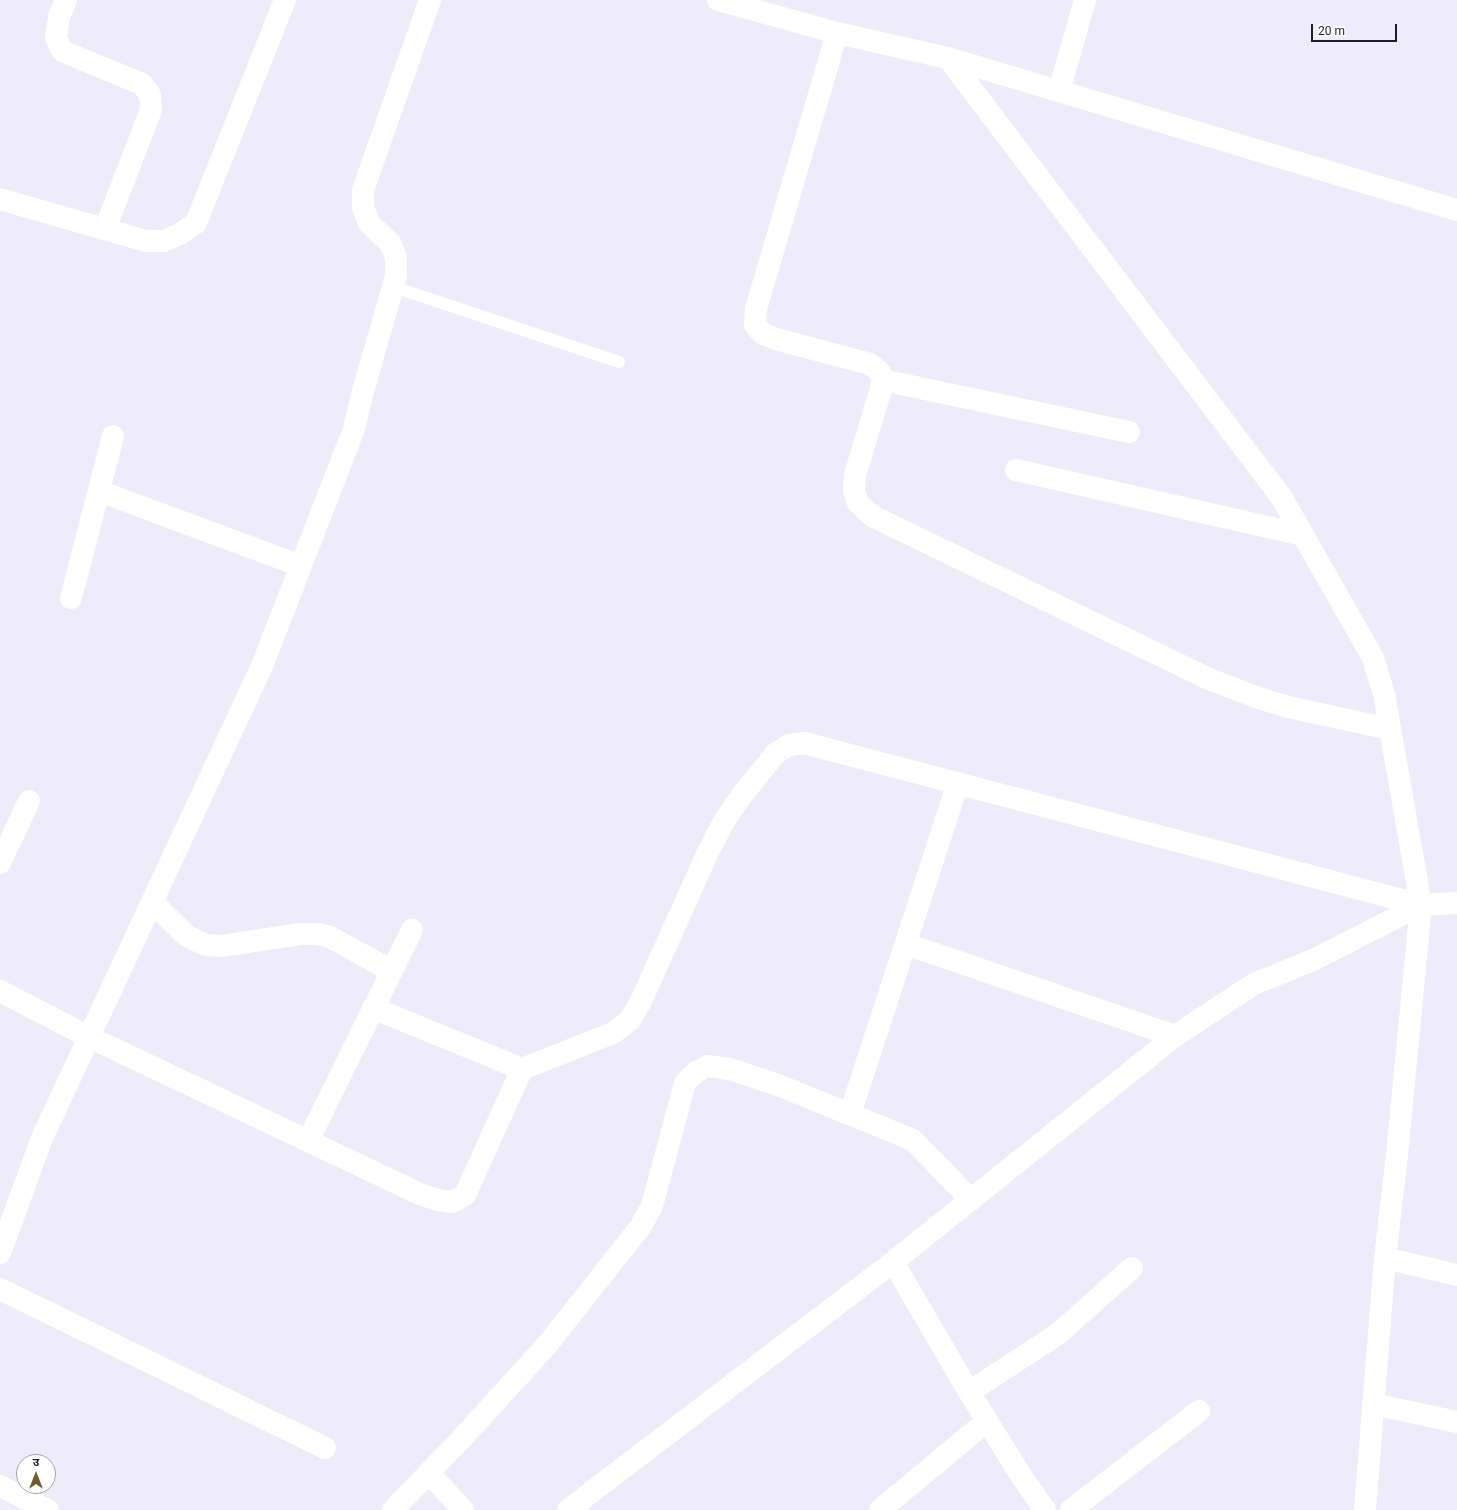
<!DOCTYPE html>
<meta charset="utf-8">
<style>
body{margin:0}
#map{position:relative;width:1457px;height:1510px;overflow:hidden;background:#eeebfa;font-family:Roboto,"Noto Sans Devanagari",sans-serif}
canvas{display:block}
.north{position:absolute;left:16px;top:1454px;width:40px;height:40px;box-sizing:border-box;background:#fff;border:1px solid #a5a5a7;border-radius:50%;rotate:0deg;font-size:11px;font-weight:700;line-height:16px;text-align:center;color:#1f1e24}
.north::after{content:'';display:block;margin:auto;width:14px;height:18px;background:#715c2b;clip-path:polygon(50% 0,100% 100%,50% 72%,0 100%)}
.scale{position:absolute;left:1311px;top:24px;width:86px;height:18px;box-sizing:border-box;border:2px solid #1f1e24;border-top:0;padding-left:5px;font-size:12px;line-height:14px;white-space:nowrap;color:#1f1e24;-webkit-text-stroke:3px #fff;paint-order:stroke}
</style>
<div id="map">
<canvas width="1457" height="1510"></canvas>
<div class="north">उ</div>
<div class="scale">20 m</div>
</div>
<script>
const c = document.querySelector('canvas').getContext('2d');
c.lineJoin = 'round';
function poly(rows) {
  const path = new Path2D();
  for (const r of rows) {
    path.moveTo(r[0], r[1]);
    for (let i = 2; i < r.length; i += 2) path.lineTo(r[i], r[i + 1]);
  }
  return path;
}
function trace(path, color, width, dash) {
  c.strokeStyle = color;
  c.lineWidth = width;
  c.lineCap = dash ? 'butt' : 'round';
  c.setLineDash(dash || []);
  c.stroke(path);
}
trace(poly([
 [394,287,619,362]
]), '#fff', 12);
trace(poly([
 [66,0,59,17,56,38,62,51,142,84,150,95,151,110,105,229],
 [837,33,756,309,755,325,763,334,776,339,870,364,880,372,882,380,881,389,855,475,854,490,858,503,872,516,1209,679,1256,697,1288,707,1390,729],
 [1059,91,1085,0],
 [0,199,146,241,164,241,180,234,196,223,285,0],
 [882,380,1129,432],
 [1016,470,1303,535],
 [99,491,301,566],
 [71,598,113,436],
 [0,863,29,801],
 [152,902,187,936,206,945,221,946,300,934,318,934,330,937,392,971],
 [906,944,1175,1036],
 [0,991,89,1037,420,1194,438,1200,452,1202,465,1195,522,1069,613,1033,630,1020,641,1001,708,852,723,823,739,799,775,754,789,745,804,743,1421,905,1457,903],
 [373,1008,522,1069],
 [850,1114,958,783],
 [308,1141,412,930],
 [0,1253,42,1138,262,666,354,429,363,391,396,276,396,257,390,243,369,223,363,207,363,190,430,0],
 [1385,1258,1457,1275],
 [893,1262,969,1392,1020,1474,1045,1510],
 [0,1289,325,1448],
 [969,1392,1058,1334,1132,1268],
 [1373,1404,1457,1422],
 [429,1473,463,1510],
 [0,1486,48,1510],
 [393,1510,465,1435,547,1345,641,1226,652,1206,685,1083,696,1072,708,1066,730,1069,778,1085,913,1140,971,1200],
 [568,1510,893,1262,1175,1036,1254,984,1313,960,1421,905,1384,694,1373,658,1282,498,948,58],
 [880,1510,987,1421],
 [1071,1510,1199,1411],
 [1365,1510,1385,1258,1397,1155,1421,905]
]), '#fff', 22);
trace(poly([
 [718,0,837,33,948,58,1457,210]
]), '#fff', 22);
</script>
